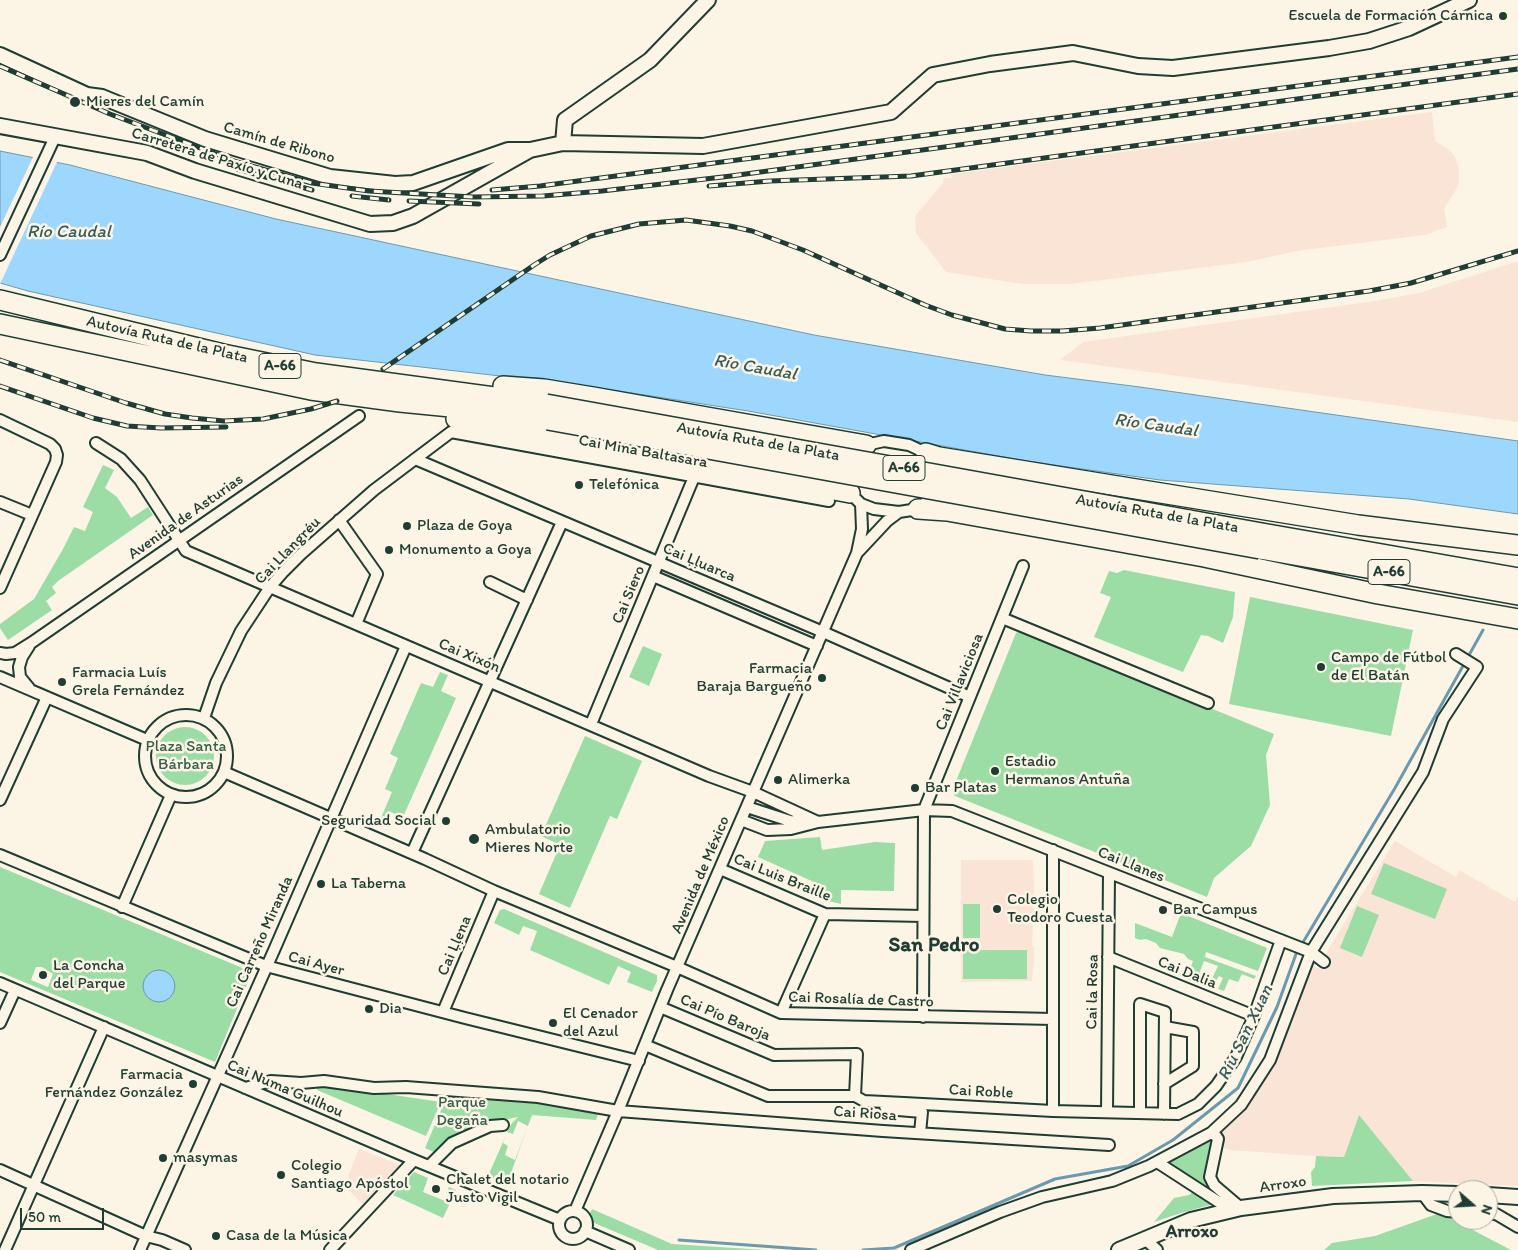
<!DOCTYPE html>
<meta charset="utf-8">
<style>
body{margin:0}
#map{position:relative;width:1518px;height:1250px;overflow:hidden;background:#fcf5e5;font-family:Itim,sans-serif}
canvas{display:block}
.north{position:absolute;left:1448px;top:1180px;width:50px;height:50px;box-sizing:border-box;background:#fcf5e5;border:1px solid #a4ab9e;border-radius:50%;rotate:109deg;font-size:14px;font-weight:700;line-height:20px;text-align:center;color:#1f3d34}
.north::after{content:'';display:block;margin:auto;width:18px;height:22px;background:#1f3d34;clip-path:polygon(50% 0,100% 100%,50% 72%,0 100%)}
.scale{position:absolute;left:20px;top:1208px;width:84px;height:22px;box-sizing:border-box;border:2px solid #1f3d34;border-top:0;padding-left:6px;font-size:15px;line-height:18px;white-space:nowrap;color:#1f3d34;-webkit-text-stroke:4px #fcf5e5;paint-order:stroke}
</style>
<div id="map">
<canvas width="1518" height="1250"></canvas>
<div class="north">N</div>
<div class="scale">50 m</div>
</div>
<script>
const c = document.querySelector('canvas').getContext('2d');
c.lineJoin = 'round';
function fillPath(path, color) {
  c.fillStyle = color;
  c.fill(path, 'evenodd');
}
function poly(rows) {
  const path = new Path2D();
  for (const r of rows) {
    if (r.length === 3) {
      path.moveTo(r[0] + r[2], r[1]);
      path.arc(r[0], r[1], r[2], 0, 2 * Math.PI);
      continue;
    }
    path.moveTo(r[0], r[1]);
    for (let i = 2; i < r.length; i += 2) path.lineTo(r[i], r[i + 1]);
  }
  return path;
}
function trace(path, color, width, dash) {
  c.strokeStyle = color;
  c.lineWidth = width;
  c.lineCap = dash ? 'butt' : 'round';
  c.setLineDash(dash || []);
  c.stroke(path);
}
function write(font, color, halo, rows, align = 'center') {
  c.font = font + ' Itim,sans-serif';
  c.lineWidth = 5;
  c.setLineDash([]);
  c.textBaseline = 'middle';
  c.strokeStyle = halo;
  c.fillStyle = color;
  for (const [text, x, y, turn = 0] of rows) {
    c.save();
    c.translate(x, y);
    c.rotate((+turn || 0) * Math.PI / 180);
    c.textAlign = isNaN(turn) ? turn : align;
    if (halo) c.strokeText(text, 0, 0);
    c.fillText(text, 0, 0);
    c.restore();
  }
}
fillPath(poly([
 [1432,112,1435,141,1447,148,1454,155,1458,165,1459,178,1458,186,1444,209,1447,227,1425,235,1297,251,1247,262,1070,284,1022,284,946,272,916,233,915,216,943,183,943,178,952,178,951,174],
 [1518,261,1518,422,1060,360,1083,342,1368,302,1419,293],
 [1395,841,1456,877,1459,870,1515,902,1518,896,1518,1186,1413,1181,1359,1115,1344,1157,1313,1156,1231,1150,1219,1147,1221,1144,1220,1130,1235,1120,1249,1105,1275,1061,1291,1017,1313,966,1321,969,1329,948],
 [961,860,1033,860,1034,892,1032,947,1034,947,1034,961,1032,981,961,982],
 [359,1149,403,1166,365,1206,344,1186]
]), '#fae4d6');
fillPath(poly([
 [103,465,114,470,105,488,117,497,131,518,148,507,153,515,58,581,52,587,56,593,46,601,52,610,8,640,0,628,0,624,34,599,63,549,74,527,85,531,93,512,83,507],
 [1124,570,1235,592,1233,617,1223,643,1208,636,1201,635,1183,672,1094,637,1111,597,1100,593,1109,571,1117,573],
 [1250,597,1413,630,1391,736,1229,704],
 [1021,631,1274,734,1266,755,1270,805,1251,846,1214,878,1207,897,955,796,952,791,1016,633],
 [643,646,662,654,649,686,629,677],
 [440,672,448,675,441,691,456,698,403,817,388,811,381,826,378,825,392,792,385,789,398,758,390,754,421,683,433,687],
 [185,756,29],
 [585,736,642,761,617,819,610,816,570,908,539,894,560,845,541,836],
 [820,837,822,850,875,842,895,843,894,891,841,890,841,904,820,899,825,887,758,857,765,841],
 [1384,863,1447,889,1435,919,1371,894],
 [0,867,252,972,215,1062,0,972],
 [36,967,42,967,53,974,48,987,31,980],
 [172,976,175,986,172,995,165,1000,153,1000],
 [963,904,980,904,980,938,963,938],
 [1357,906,1379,915,1362,957,1340,948],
 [504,909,657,975,657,981,652,992,627,982,631,972,618,966,609,985,530,950,537,931,523,926,519,935,494,923,500,910],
 [1181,913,1267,948,1258,971,1206,952,1205,957,1256,976,1254,979,1242,974,1238,982,1229,979,1224,991,1218,989,1223,978,1219,976,1213,985,1210,984,1209,987,1186,979,1193,961,1188,959,1184,954,1160,948,1156,943,1146,939,1140,940,1135,938,1135,923,1172,937],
 [1204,961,1218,966,1212,979,1199,974],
 [963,950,1027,950,1027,979,963,979],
 [319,1084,441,1102,426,1136,317,1090],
 [445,1092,536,1101,599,1112,596,1120,532,1115,507,1184,488,1176,507,1133,503,1143,508,1146,505,1155,515,1160,528,1126,518,1121,513,1134,507,1132,512,1123,518,1117,503,1120,449,1140,434,1152,425,1148,444,1103],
 [1359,1115,1413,1181,1312,1186,1311,1172,1315,1167,1316,1156,1344,1157],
 [1209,1137,1214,1138,1206,1179,1207,1188,1167,1162],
 [414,1172,428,1178,423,1192,445,1201,448,1195,446,1193,449,1187,456,1190,443,1218,393,1195],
 [1196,1190,1217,1203,1181,1213,1154,1222,1174,1198,1189,1195],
 [592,1209,672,1244,766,1250,658,1250,592,1222,589,1215],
 [1437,1214,1450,1218,1511,1250,1324,1250,1332,1243,1375,1236]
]), '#9cdca5');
const water = poly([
 [0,151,70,165,276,219,814,335,1045,375,1140,387,1518,441,1518,514,1409,499,1160,480,1026,461,748,411,580,385,315,355,28,291,0,283,0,151],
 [159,986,16]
]);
fillPath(water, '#9ed7fe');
trace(water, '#6b99ad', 1);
fillPath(poly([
 [34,155,58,160,0,284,0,227]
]), '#fcf5e5');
trace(poly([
 [679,1240,816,1250],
 [863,1250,894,1248,1055,1179,1128,1166,1173,1140,1238,1088,1277,1007,1296,954,1395,788,1483,630]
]), '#6b99ad', 3);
const street = poly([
 [0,255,55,137],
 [0,420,50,444,55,449,57,455,56,462,0,588],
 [884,441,909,445,926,453,937,468,937,483,932,497,918,509,899,512,874,509,861,504,850,493,844,478,851,455,866,445,884,441],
 [96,443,121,459,140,480,186,551,709,776,753,792,818,822],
 [415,459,823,632,970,697],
 [0,502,32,515],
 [339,520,377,574,356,624],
 [858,552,887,521,899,512],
 [653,576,817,646],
 [490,582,527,600],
 [1002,618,1208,703],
 [29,646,22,657,19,667,20,677,29,688],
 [0,653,6,654,15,653,31,643,359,416],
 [0,677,147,740],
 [186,756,41],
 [204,718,216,683,241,631,270,587,283,572,301,554,374,490,451,432,829,501],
 [591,724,694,477],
 [224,772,425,859,494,891,677,967,781,1013,1053,1019],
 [0,800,47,697],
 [747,807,790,821,804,822],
 [741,820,767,830,791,829,818,822,924,810,952,811,1311,952,1324,962],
 [1053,850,1053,1111],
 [412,853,562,522],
 [0,855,266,966,465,1018,639,1061],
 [720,869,825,914,923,916],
 [122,907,171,795],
 [1108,957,1254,1016],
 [0,983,414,1160,560,1220],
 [660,1007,774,1055,857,1054,855,1096],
 [443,1012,494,891],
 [781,1013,825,914],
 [923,1017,924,810,1023,566],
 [0,1023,15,990],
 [645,1045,768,1096,855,1096,864,1101,904,1103,1053,1111,1178,1114,1198,1104,1216,1086,1236,1057,1254,1016,1281,940],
 [1164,1084,1193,1066,1193,1032,1165,1027],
 [245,1088,271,1081,301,1083,324,1081,374,1088,406,1087,538,1097,618,1111,883,1131,1109,1145],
 [892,1106,885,1106,886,1109,922,1112,920,1133],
 [1107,1112,1109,873],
 [1140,1113,1140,1004,1165,1012,1164,1114],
 [1211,1133,1216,1136,1218,1139,1210,1177,1214,1185,1241,1208],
 [1157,1162,1231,1210],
 [429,1166,452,1143,490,1126,503,1125],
 [0,1170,146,1236,162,1240,185,1250],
 [1422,1193,1431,1205,1447,1211,1458,1212],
 [575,1211,618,1111,667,990,857,553,862,529,861,504],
 [573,1225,14],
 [1488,1214,1496,1214,1518,1227],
 [585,1231,629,1250],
 [1145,1239,1157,1250],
 [5,1250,104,1027],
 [140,1250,275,948,406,646],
 [330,1250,414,1160],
 [911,1250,1000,1212,1042,1197,1112,1181,1149,1166,1211,1133,1241,1105,1270,1060,1311,952,1423,772,1443,719,1477,667,1456,654]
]);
const secondary = poly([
 [0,55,87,95,102,97,205,139,330,177,395,184,413,183,508,150,530,150],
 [0,126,147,153,195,171,370,224,393,223,413,216,530,150,563,143,703,146,891,112,933,75,990,64,1073,53,1138,66,1173,68,1329,48,1369,41,1409,28,1469,0],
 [563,143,565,120,650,60,708,0],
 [1488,1195,1518,1197],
 [1119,1250,1191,1220,1241,1208,1333,1196,1422,1193,1458,1194]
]);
const highway = poly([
 [0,300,223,354,316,373,546,404],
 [0,324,311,390,400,402,471,409,548,420],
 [503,386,544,389,593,397,866,445],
 [456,419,850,493],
 [926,453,939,457,1358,525,1518,545],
 [918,509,947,511,1204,557,1378,594,1518,619],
 [1262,533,1518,578],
 [1260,549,1518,595]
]);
trace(street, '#1f3d34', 14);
trace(secondary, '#1f3d34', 18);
trace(highway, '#1f3d34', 22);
trace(street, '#fcf5e5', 10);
trace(secondary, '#fcf5e5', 14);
trace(highway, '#fcf5e5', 19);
const rail = poly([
 [0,66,110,114,237,162,312,183,369,191,473,197,543,196,602,191,731,176,1518,69],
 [237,169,312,190],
 [709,186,770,181,911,176,1518,94],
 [492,190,540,186,1518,57],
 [352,196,389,200],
 [409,201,479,204],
 [0,360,126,403,165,414,192,418,224,421,263,419,311,409,337,401],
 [383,369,534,265,550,255,591,236,639,224,686,220,730,226,752,231,803,250,925,305,952,315,1005,329,1031,331,1062,331,1100,328,1369,291,1411,283,1518,251],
 [0,386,93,418,127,426,161,428,226,427]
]);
trace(rail, '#1f3d34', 5);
trace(rail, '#fcf5e5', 3, [9]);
const highwayBridge = poly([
 [546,404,1262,533],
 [548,420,1260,549]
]);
trace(highwayBridge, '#1f3d34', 22, []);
trace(highwayBridge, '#fcf5e5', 19);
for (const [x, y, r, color] of [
 [1503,16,5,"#1f3d34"],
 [75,102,6,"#1f3d34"],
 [579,485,5,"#1f3d34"],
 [407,526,5,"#1f3d34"],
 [389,550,5,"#1f3d34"],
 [1321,667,5,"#1f3d34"],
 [822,678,5,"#1f3d34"],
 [62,682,5,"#1f3d34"],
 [995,771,5,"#1f3d34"],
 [778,780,5,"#1f3d34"],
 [915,788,5,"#1f3d34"],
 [446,821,5,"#1f3d34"],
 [474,839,6,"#1f3d34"],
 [321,884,5,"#1f3d34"],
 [997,909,5,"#1f3d34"],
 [1163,910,5,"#1f3d34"],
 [43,975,5,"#1f3d34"],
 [369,1009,5,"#1f3d34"],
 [553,1023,5,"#1f3d34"],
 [193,1084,5,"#1f3d34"],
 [163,1158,5,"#1f3d34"],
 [281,1175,5,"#1f3d34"],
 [436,1189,5,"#1f3d34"],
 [216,1236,5,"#1f3d34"]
]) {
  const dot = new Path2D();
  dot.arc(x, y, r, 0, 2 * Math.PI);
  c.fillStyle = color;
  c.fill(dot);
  trace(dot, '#fcf5e5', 2);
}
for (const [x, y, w] of [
 [280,366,42],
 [904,468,42],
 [1389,572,42]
]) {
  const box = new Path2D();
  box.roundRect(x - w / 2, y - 12.5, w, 25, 4);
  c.fillStyle = '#fcf5e5';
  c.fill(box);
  trace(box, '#1f3d34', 1);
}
write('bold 15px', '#1f3d34', null, [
 ["A-66",280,366],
 ["A-66",904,468],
 ["A-66",1389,572]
]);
write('16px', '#1f3d34', '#fcf5e5', [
 ["Escuela de Formación Cárnica",1493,16,"right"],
 ["Mieres del Camín",86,102],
 ["Telefónica",589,485],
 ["Plaza de Goya",417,526],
 ["Monumento a Goya",399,550],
 ["Campo de Fútbol",1331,658],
 ["de El Batán",1331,676],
 ["Farmacia",812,669,"right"],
 ["Baraja Bargueño",812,687,"right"],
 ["Farmacia Luís",72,673],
 ["Grela Fernández",72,691],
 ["Estadio",1005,762],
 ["Hermanos Antuña",1005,780],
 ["Alimerka",788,780],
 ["Bar Platas",925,788],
 ["Seguridad Social",436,821,"right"],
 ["Ambulatorio",485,830],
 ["Mieres Norte",485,848],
 ["La Taberna",331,884],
 ["Colegio",1007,900],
 ["Teodoro Cuesta",1007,918],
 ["Bar Campus",1173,910],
 ["La Concha",53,966],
 ["del Parque",53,984],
 ["Dia",379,1009],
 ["El Cenador",563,1014],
 ["del Azul",563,1032],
 ["Farmacia",183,1075,"right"],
 ["Fernández González",183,1093,"right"],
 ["masymas",173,1158],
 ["Colegio",291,1166],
 ["Santiago Apóstol",291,1184],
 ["Chalet del notario",446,1180],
 ["Justo Vigil",446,1198],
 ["Casa de la Música",226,1236]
], 'left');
write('16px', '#1f3d34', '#fcf5e5', [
 ["Camín de Ribono",279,143,16],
 ["Carretera de Paxío y Cuna",217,159,17],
 ["Autovía Ruta de la Plata",167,340,13],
 ["Autovía Ruta de la Plata",758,442,10],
 ["Cai Mina Baltasara",643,452,10],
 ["Autovía Ruta de la Plata",1157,514,10],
 ["Avenida de Asturias",186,517,-35],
 ["Cai Llangréu",288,551,-46],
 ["Cai Ḷḷuarca",699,563,23],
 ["Cai Siero",629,595,-67],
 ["Cai Xixón",469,656,23],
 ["Cai Villaviciosa",960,682,-68],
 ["Cai Llanes",1131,865,22],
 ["Avenida de México",701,875,-67],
 ["Cai Luis Braille",782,878,22],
 ["Cai Carreño Miranda",260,942,-66],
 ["Cai Ḷḷena",455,946,-67],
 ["Cai Ayer",316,964,15],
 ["Cai Dalia",1187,973,22],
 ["Cai la Rosa",1093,992,-89],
 ["Cai Rosalía de Castro",861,1000,2],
 ["Cai Pío Baroja",725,1018,23],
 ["Cai Numa Guilhou",285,1089,23],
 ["Cai Roble",981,1092,3],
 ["Cai Riosa",865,1114,4],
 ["Arroxo",1283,1185,-8]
]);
write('16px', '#385d4b', '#fcf5e5', [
 ["Plaza Santa",186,747],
 ["Bárbara",186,765],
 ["Parque",462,1103],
 ["Degaña",462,1121]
]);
write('italic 18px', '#385c5c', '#fcf5e5', [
 ["Río Caudal",69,232],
 ["Río Caudal",755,368,10],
 ["Río Caudal",1156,426,8],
 ["Ríu San Xuan",1246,1033,-64]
]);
write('bold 18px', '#1f3d34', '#fcf5e5', [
 ["Arroxo",1192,1232]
]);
write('bold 21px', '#1f3d34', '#fcf5e5', [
 ["San Pedro",934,946]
]);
</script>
